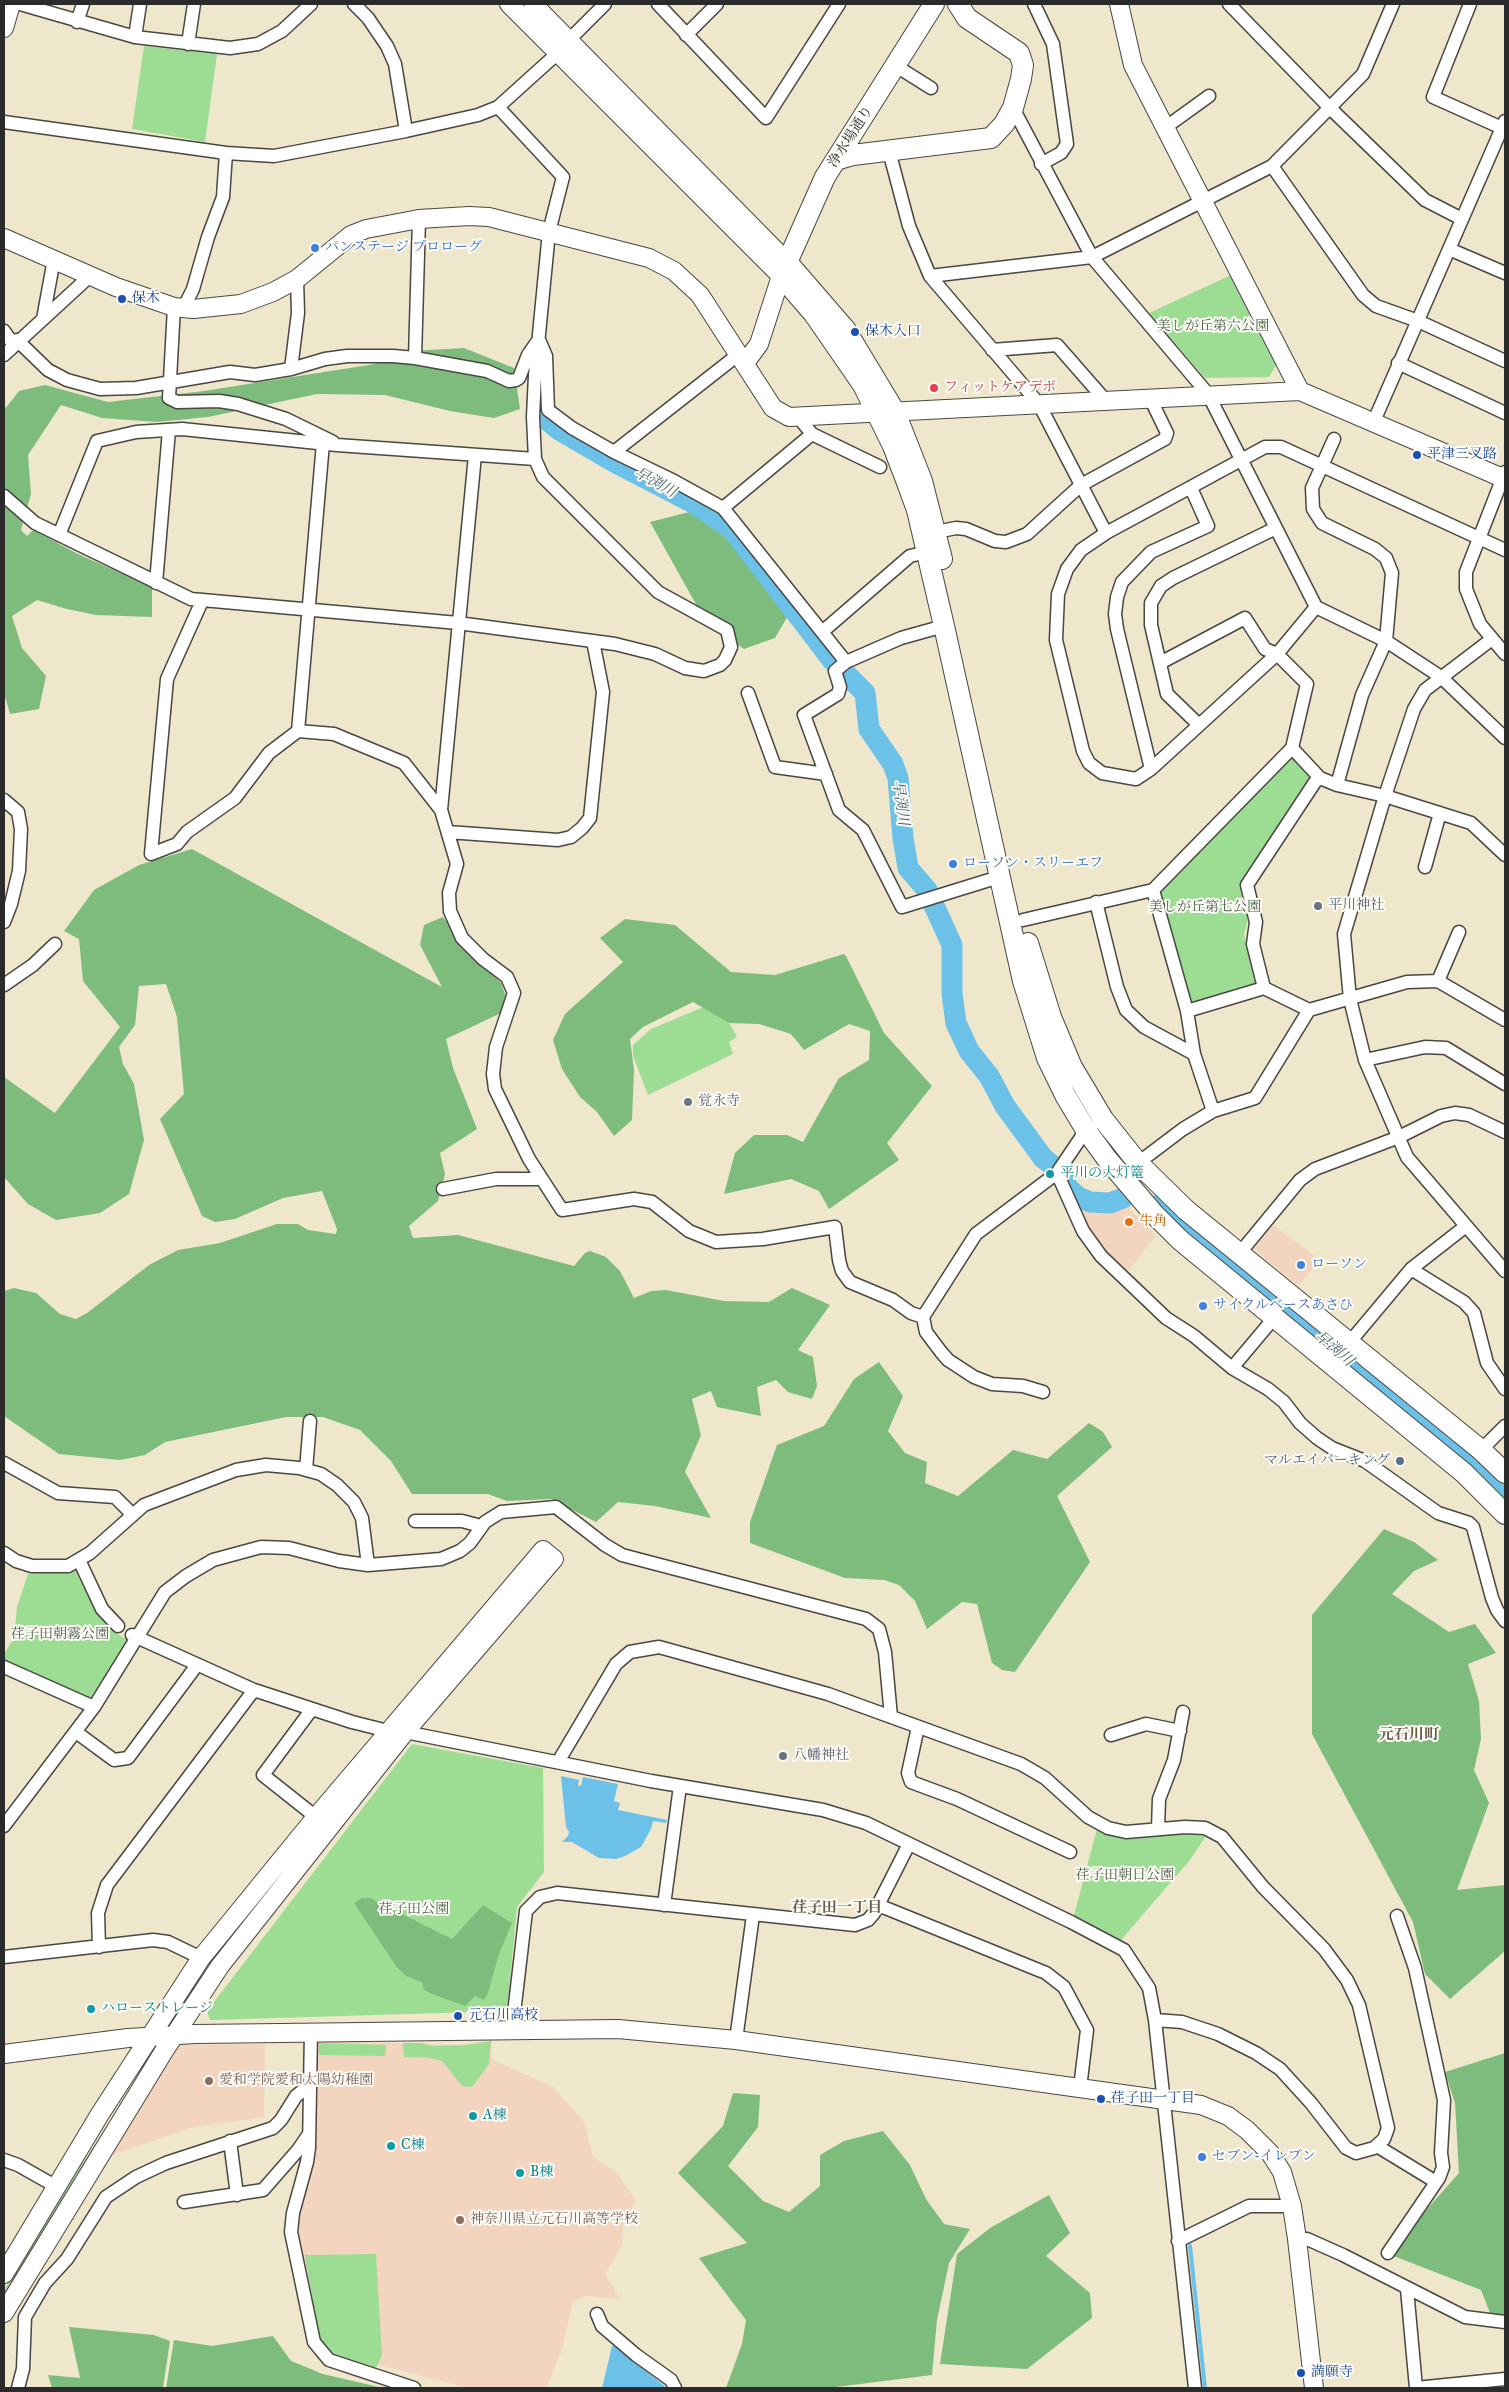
<!DOCTYPE html>
<meta charset="utf-8">
<style>
body{margin:0}
#map{position:relative;width:1509px;height:2392px;overflow:hidden;background:#eee7cb;font-family:"IM FELL Great Primer",serif}
canvas{display:block}
.frame{position:absolute;inset:0;border:5px solid #2b2b2b;pointer-events:none}
</style>
<div id="map">
<canvas width="1509" height="2392"></canvas>
<div class="frame"></div>
</div>
<script>
const c = document.querySelector('canvas').getContext('2d');
c.lineJoin = 'round';
function fillPath(path, color) {
  c.fillStyle = color;
  c.fill(path, 'evenodd');
}
function poly(rows) {
  const path = new Path2D();
  for (const r of rows) {
    path.moveTo(r[0], r[1]);
    for (let i = 2; i < r.length; i += 2) path.lineTo(r[i], r[i + 1]);
  }
  return path;
}
function trace(path, color, width, dash) {
  c.strokeStyle = color;
  c.lineWidth = width;
  c.lineCap = dash ? 'butt' : 'round';
  c.setLineDash(dash || []);
  c.stroke(path);
}
function write(font, color, halo, rows, align = 'center') {
  c.font = font + ' "IM FELL Great Primer","Noto Serif JP",serif';
  c.lineWidth = 4;
  c.setLineDash([]);
  c.textBaseline = 'middle';
  c.strokeStyle = halo;
  c.fillStyle = color;
  for (const [text, x, y, turn = 0] of rows) {
    c.save();
    c.translate(x, y);
    c.rotate((+turn || 0) * Math.PI / 180);
    c.textAlign = isNaN(turn) ? turn : align;
    if (halo) c.strokeText(text, 0, 0);
    c.fillText(text, 0, 0);
    c.restore();
  }
}
fillPath(poly([
 [1125,1204,1156,1236,1124,1276,1114,1267,1088,1227,1082,1213],
 [1273,1225,1320,1260,1298,1286,1254,1249],
 [492,2040,491,2059,553,2087,584,2122,593,2157,617,2173,636,2201,623,2226,622,2245,605,2274,620,2299,587,2296,573,2301,562,2350,546,2388,469,2388,336,2354,317,2330,293,2233,315,2041,460,2045],
 [265,2044,264,2117,190,2128,112,2155,175,2045]
]), '#f3d4be');
fillPath(poly([
 [144,46,217,54,205,142,132,129],
 [1231,275,1276,365,1269,377,1205,378,1149,313],
 [1291,753,1315,778,1242,883,1249,915,1244,935,1260,983,1190,1006,1156,890],
 [706,1006,730,1024,737,1037,729,1042,733,1054,648,1095,633,1056,633,1045,651,1029],
 [76,1570,78,1577,109,1629,129,1641,90,1699,4,1660,4,1654,14,1638,17,1607,28,1574],
 [412,1744,543,1768,544,1872,517,1907,507,2011,210,2020,207,2011],
 [378,1751,235,1937,207,1967,177,2014,175,2013,217,1949],
 [1097,1829,1115,1837,1147,1837,1176,1833,1206,1836,1190,1860,1121,1940,1074,1915],
 [491,2041,489,2064,472,2087,462,2086,442,2061,429,2058,404,2057,403,2043,422,2043,432,2046,465,2045],
 [319,2043,386,2045,385,2056,319,2055],
 [119,2110,114,2122,36,2243,4,2299,4,2290,26,2252,104,2130],
 [376,2254,382,2355,376,2368,333,2354,323,2344,318,2332,305,2255]
]), '#9ddd93');
fillPath(poly([
 [464,348,514,368,520,409,494,418,450,411,385,395,317,394,208,417,157,422,102,418,61,405,28,455,31,494,21,530,27,536,33,530,78,554,152,587,152,617,96,615,67,609,37,600,12,616,22,648,46,676,39,709,10,714,4,693,4,410,19,391,45,385,108,402,204,391,375,364,411,351],
 [697,510,747,553,789,614,775,638,744,649,706,622,650,522],
 [192,849,442,987,420,945,424,925,443,917,475,959,501,983,506,997,503,1012,446,1039,453,1068,477,1129,440,1153,445,1174,438,1201,409,1226,413,1238,458,1235,574,1266,585,1253,590,1251,606,1257,620,1271,634,1298,651,1291,666,1290,724,1301,769,1302,792,1288,830,1305,798,1350,813,1357,817,1386,812,1399,788,1392,776,1380,757,1387,761,1416,717,1407,711,1391,692,1399,701,1435,685,1472,711,1518,655,1506,618,1502,596,1522,551,1499,507,1501,488,1494,412,1494,391,1461,360,1430,323,1417,286,1417,165,1442,145,1455,120,1460,59,1454,4,1416,4,1291,14,1288,36,1293,60,1314,76,1319,87,1313,149,1265,178,1250,220,1243,277,1224,298,1224,308,1230,336,1234,337,1229,322,1191,283,1198,235,1219,215,1222,202,1216,160,1119,184,1094,177,1017,166,984,139,986,135,1025,119,1047,123,1064,134,1084,144,1140,129,1194,100,1213,56,1220,28,1204,4,1177,4,1077,55,1113,120,1027,83,981,79,939,64,931,94,890,139,865],
 [625,919,675,925,731,972,775,975,844,954,846,956,884,1033,932,1086,887,1143,899,1160,829,1209,819,1191,791,1179,724,1194,735,1153,754,1135,787,1135,803,1142,839,1078,869,1060,870,1031,849,1024,804,1050,791,1034,759,1024,729,1023,693,1002,643,1027,630,1039,634,1070,632,1120,614,1136,597,1112,580,1097,562,1069,553,1040,565,1014,623,962,600,938],
 [879,1362,903,1396,888,1431,905,1453,927,1462,925,1483,958,1496,1013,1450,1047,1459,1089,1423,1103,1432,1112,1447,1057,1496,1090,1562,1015,1672,1002,1670,992,1663,977,1604,962,1602,927,1629,915,1601,899,1585,884,1580,845,1578,750,1543,750,1522,777,1445,824,1426,854,1379],
 [1384,1529,1414,1542,1438,1560,1414,1571,1392,1594,1449,1632,1475,1624,1496,1653,1468,1664,1479,1701,1481,1739,1474,1770,1489,1803,1457,1890,1505,1885,1505,1951,1450,1999,1425,1974,1413,1922,1312,1734,1312,1615],
 [362,1898,370,1898,452,1939,483,1905,512,1923,499,1954,488,1993,484,2000,475,1996,465,2006,432,1994,424,1990,422,1982,406,1976,396,1966,354,1903],
 [1505,2053,1505,2318,1492,2318,1481,2290,1391,2255,1409,2229,1459,2173,1455,2103,1445,2072],
 [733,2093,760,2095,758,2127,728,2166,763,2201,789,2212,820,2186,820,2155,844,2141,883,2131,910,2165,926,2199,944,2224,970,2229,949,2263,937,2320,932,2375,828,2388,726,2388,742,2344,746,2320,699,2258,747,2243,678,2173,723,2126],
 [1049,2195,1070,2233,1046,2256,1090,2293,1092,2318,1027,2369,940,2364,957,2254,990,2228],
 [69,2327,154,2335,170,2341,163,2388,52,2388,48,2375,80,2378],
 [273,2336,291,2361,323,2374,383,2388,166,2388,174,2340,212,2346]
]), '#7ebc7d');
fillPath(poly([
 [561,1776,579,1780,578,1785,581,1786,583,1777,618,1784,614,1801,620,1803,618,1810,667,1820,666,1823,653,1821,651,1829,641,1847,625,1856,616,1859,599,1858,572,1842,562,1842,568,1836,569,1832,566,1827],
 [612,2346,614,2346,665,2386,662,2388,602,2388]
]), '#6cc1e9');
trace(poly([
 [1190,2246,1205,2388]
]), '#6cc1e9', 4);
trace(poly([
 [540,414,559,430,614,462,697,505,732,529,832,660,865,693,869,729,893,764,898,778,903,838,908,868,927,890,952,945,952,994,956,1023,969,1051,989,1076,1005,1106,1043,1158,1062,1173,1068,1188,1078,1197,1090,1202,1110,1203,1123,1198],
 [1160,1204,1429,1427,1505,1497]
]), '#6cc1e9', 21);
const street = poly([
 [20,4,135,37,230,48,258,44,282,31,311,4],
 [354,4,368,18,387,46,395,64,406,131],
 [658,4,766,118,839,4],
 [1034,4,1053,44,1067,144,1061,153,1041,164],
 [1229,4,1330,108,1425,200,1462,219],
 [1470,4,1433,97,1502,128],
 [77,22,83,4],
 [686,35,717,4],
 [135,37,140,4],
 [568,41,605,4],
 [188,44,194,4],
 [896,66,931,88],
 [1013,108,1092,257,1208,394,1316,607,1386,641,1441,677,1505,738],
 [4,122,226,153,274,156,406,131,478,115,498,107,559,52],
 [1166,127,1209,96],
 [889,151,909,226,930,276,1039,404,1106,533],
 [1272,166,1363,295,1376,306,1418,321,1505,361],
 [1449,249,1505,273],
 [930,276,1092,257,1272,166,1363,74,1393,4],
 [174,307,169,398,177,402,219,401,238,404,286,419,333,442],
 [183,309,193,289,208,237,223,197,226,153],
 [43,319,54,259],
 [4,331,13,344],
 [17,340,48,370,67,380,100,389,136,388,230,372,255,375,291,369,298,313,297,279],
 [539,340,546,356,548,410,572,428,614,452],
 [992,350,1057,345,1106,401],
 [739,354,614,452,674,481,723,508,846,662],
 [4,355,91,275],
 [415,358,419,219],
 [1398,363,1505,413],
 [291,369,325,359,347,356,393,356,415,358,487,371,509,381,516,380,519,378,528,355,537,342],
 [799,418,812,434,880,467],
 [1374,421,1505,121],
 [1334,439,1312,488,1313,509,1322,523,1375,549,1386,558,1392,573,1386,641,1362,695,1337,785],
 [475,455,441,810,457,864,449,893,450,911,462,938,483,959,507,977,514,993,496,1047,493,1074,495,1089,529,1159,562,1210,634,1199,652,1202,689,1231,716,1242,763,1239,835,1227,839,1260,842,1271,850,1282,893,1300,911,1313,923,1317],
 [1505,472,1466,572,1466,589,1480,624,1505,654],
 [4,496,35,523,191,599,458,623,615,644,655,654,685,668,704,671,720,665,725,660,731,647,727,630,658,592,543,477,535,459,533,417,535,375,549,232,563,177,498,107],
 [723,508,812,434],
 [936,532,956,528,966,529,995,541,1006,542,1027,534,1081,485,1165,439,1167,433,1150,398],
 [59,535,97,441,136,432,182,429,337,445,535,459],
 [156,583,169,430],
 [202,601,167,679,151,854,177,844,187,832,235,798,269,753,298,731,334,734,404,763,441,810],
 [1316,607,1277,654,1151,769,1136,779,1102,773,1089,763,1083,751,1056,640,1058,594,1067,569,1081,550,1106,533,1265,447,1281,447,1505,550],
 [944,626,901,638,846,662,835,671,840,687,838,694,804,715,839,810,863,830,902,907,999,877],
 [822,632,910,556,927,552],
 [1492,639,1425,690,1414,709,1385,796,1344,934,1350,999,1365,1060,1407,1157,1505,1271],
 [748,693,775,767,826,774],
 [1199,725,1167,694,1151,625,1151,603,1161,586,1173,578,1276,528],
 [298,731,323,443],
 [1292,748,1320,778,1337,785,1385,796,1471,823,1505,855],
 [1151,769,1117,629,1115,614,1117,597,1122,582,1151,552,1208,526,1191,488],
 [4,800,18,812,21,829,19,871,11,904,4,922],
 [448,832,558,840,571,837,582,828,590,818,603,692,593,641],
 [1425,867,1440,813],
 [1153,890,1187,1011,1194,1054,1213,1111],
 [1096,902,1117,987,1126,1010,1144,1027,1194,1054],
 [1023,920,1153,890,1292,748,1307,684,1277,654,1265,649,1245,618,1160,663],
 [1438,981,1459,932],
 [4,985,33,965,55,944],
 [1264,988,1253,944,1256,922,1247,885,1315,782,1320,778],
 [1187,1011,1264,988,1309,1010],
 [1365,1060,1425,1047,1446,1048,1505,1084],
 [1138,1163,1183,1129,1213,1111,1255,1098,1309,1010,1407,982,1438,981,1505,1020],
 [1057,1173,1083,1231,1101,1256,1166,1318,1194,1336,1232,1368],
 [443,1189,496,1179,542,1179],
 [1239,1254,1300,1180,1315,1169,1399,1137,1441,1116,1455,1113,1469,1115,1505,1132],
 [1411,1269,1464,1302,1474,1313,1487,1363,1505,1389],
 [1274,1318,1232,1368,1268,1389,1284,1402,1300,1423,1317,1438,1332,1448,1365,1461,1438,1513,1469,1523,1473,1527,1492,1598,1497,1610,1505,1621],
 [1349,1343,1411,1269,1466,1226],
 [1043,1392,1023,1386,992,1384,974,1377,948,1360,941,1352,926,1332,923,1317,976,1234,1057,1173,1086,1130,1091,1127],
 [1481,1450,1505,1426],
 [4,1463,58,1493,115,1497,133,1515],
 [306,1470,310,1421],
 [415,1521,462,1521,481,1526],
 [4,1553,16,1561,32,1566,68,1566,90,1553,144,1505,236,1470,266,1465,299,1468,321,1474,337,1485,354,1502,362,1518,368,1565],
 [79,1560,102,1609,118,1626],
 [132,1635,254,1690,352,1722,388,1731,405,1732,651,1781,823,1810,866,1823,1071,1922,1124,1950,1149,1988,1155,2020,1195,2388],
 [4,1667,94,1707],
 [312,1709,263,1775,316,1817],
 [918,1727,908,1773,911,1782,957,1799,1070,1852],
 [76,1732,114,1760,128,1758,197,1665],
 [1111,1735,1146,1724,1180,1731],
 [558,1762,616,1664,630,1652,659,1647,828,1694,1021,1764,1045,1778,1088,1817,1108,1828,1126,1832,1185,1827,1205,1828,1222,1837,1263,1887,1324,1949,1347,1980,1359,2005,1388,2128,1384,2139,1374,2148,1356,2153,1346,2148,1311,2103,1280,2069,1256,2053,1218,2034,1182,2022,1155,2020],
 [4,1826,94,1707,165,1592,186,1576,213,1560,261,1547,289,1548,339,1561,368,1565,441,1559,460,1551,470,1543,485,1522,501,1512,556,1507,605,1545,622,1555,866,1619,879,1629,885,1652,891,1717],
 [1158,1829,1159,1799,1174,1760,1183,1712],
 [664,1905,680,1786],
 [878,1905,1046,1973,1064,1987,1087,2030,1080,2088],
 [99,1947,98,1913,107,1885,254,1690],
 [4,1957,153,1940,168,1942,201,1958],
 [512,2030,526,1911,540,1897,557,1893,855,1925,868,1920,874,1913,909,1844],
 [311,2031,309,2148,307,2162,293,2213,291,2232,314,2342,329,2360,414,2388],
 [736,2040,753,1915],
 [230,2141,237,2195],
 [1377,2146,1436,2182],
 [4,2160,18,2165,57,2187],
 [184,2202,263,2190,298,2150,309,2134],
 [1297,2239,1307,2239,1343,2255,1465,2317,1505,2322],
 [1178,2241,1249,2206,1292,2206],
 [1388,2253,1439,2178,1443,2167,1441,2153,1444,2100,1415,1968,1397,1916],
 [1407,2289,1416,2388,1505,2379],
 [597,2314,602,2326,636,2355,671,2380,675,2388],
 [18,2388,23,2369,25,2317,45,2283,67,2259,106,2197,136,2177,166,2163,273,2128,281,2120,296,2096,310,2085]
]);
const secondary = poly([
 [509,4,781,276,759,344,745,363],
 [533,4,787,262],
 [1119,4,1133,65,1300,391],
 [4,28,11,4],
 [4,238,116,287,174,307,193,309,241,304,273,292,297,279,351,235,366,229,419,219,469,216,489,217,649,258,674,271,700,295,773,408,789,417,1300,391,1505,479],
 [4,2054,128,2038,195,2034,618,2029,736,2040,1201,2105,1228,2116,1247,2130,1270,2153,1282,2172,1292,2206,1297,2239,1314,2388],
 [4,2274,100,2114,201,1958,316,1817,543,1550,554,1559,405,1732,220,1966,164,2051,4,2313]
]);
const primary = poly([
 [934,4,825,177,781,276,814,314,863,385,893,446,906,480,917,510,944,626,1023,981,1047,1058,1065,1095,1086,1130,1107,1159,1154,1214,1180,1240,1464,1473,1505,1514],
 [836,160,853,155,991,138,1004,124,1013,108,1021,79,1023,65,1019,53,967,18,958,4],
 [787,262,845,329,895,412,922,481,942,559],
 [1028,943,1051,1017,1072,1067,1103,1119,1138,1163,1186,1210,1481,1450,1505,1473]
]);
trace(street, '#484743', 15);
trace(secondary, '#484743', 20);
trace(primary, '#484743', 22);
trace(street, '#fff', 12);
trace(secondary, '#fff', 18);
trace(primary, '#fff', 20);
for (const [x, y, r, color] of [
 [315,248,5,"#3f7fe0"],
 [122,299,5,"#1a4fb4"],
 [855,332,5,"#1a4fb4"],
 [934,388,5,"#e0444e"],
 [1417,455,5,"#1a4fb4"],
 [953,864,5,"#3f7fe0"],
 [1318,906,5,"#6b7280"],
 [688,1102,5,"#6b7280"],
 [1050,1174,5,"#0f9aa8"],
 [1129,1222,5,"#e8710a"],
 [1301,1265,5,"#3f7fe0"],
 [1203,1306,5,"#3f7fe0"],
 [1400,1461,5,"#5c6f8a"],
 [783,1756,5,"#6b7280"],
 [91,2009,5,"#0f9aa8"],
 [458,2016,5,"#1a4fb4"],
 [209,2081,5,"#8d6e63"],
 [1101,2099,5,"#1a4fb4"],
 [473,2116,5,"#0f9aa8"],
 [391,2146,5,"#0f9aa8"],
 [1202,2157,5,"#3f7fe0"],
 [520,2173,5,"#0f9aa8"],
 [460,2220,5,"#8d6e63"],
 [1301,2373,5,"#1a4fb4"]
]) {
  const dot = new Path2D();
  dot.arc(x, y, r, 0, 2 * Math.PI);
  c.fillStyle = color;
  c.fill(dot);
  trace(dot, '#fdfcf7', 2);
}
write('14px', '#2b2b2b', '#fdfcf7', [
 ["浄水場通り",851,137,-57]
]);
write('14px', '#366cbe', '#fdfcf7', [
 ["パンステージ プロローグ",325,248],
 ["ローソン・スリーエフ",963,864],
 ["ローソン",1311,1265],
 ["サイクルベースあさひ",1213,1306],
 ["セブン-イレブン",1212,2157]
], 'left');
write('14px', '#164399', '#fdfcf7', [
 ["保木",132,299],
 ["保木入口",865,332],
 ["平津三叉路",1427,455],
 ["元石川高校",468,2016],
 ["荏子田一丁目",1111,2099],
 ["満願寺",1311,2373]
], 'left');
write('14px', '#4d604a', '#fdfcf7', [
 ["美しが丘第六公園",1213,327],
 ["美しが丘第七公園",1205,908],
 ["荏子田朝霧公園",60,1635],
 ["荏子田朝日公園",1125,1876],
 ["荏子田公園",414,1910]
]);
write('14px', '#be3a42', '#fdfcf7', [
 ["フィットケアデポ",944,388]
], 'left');
write('14px', '#5b616d', '#fdfcf7', [
 ["平川神社",1328,906],
 ["覚永寺",698,1102],
 ["八幡神社",793,1756]
], 'left');
write('14px', '#0d838f', '#fdfcf7', [
 ["平川の大灯篭",1060,1174],
 ["ハローストレージ",101,2009],
 ["A棟",483,2116],
 ["C棟",401,2146],
 ["B棟",530,2173]
], 'left');
write('14px', '#c56008', '#fdfcf7', [
 ["牛角",1139,1222]
], 'left');
write('14px', '#4e5e75', '#fdfcf7', [
 ["マルエイパーキング",1390,1461]
], 'right');
write('14px', '#785e54', '#fdfcf7', [
 ["愛和学院愛和太陽幼稚園",219,2081],
 ["神奈川県立元石川高等学校",470,2220]
], 'left');
write('italic 15px', '#42606e', '#fdfcf7', [
 ["早渕川",655,483,29],
 ["早渕川",900,803,82],
 ["早渕川",1334,1349,40]
]);
write('bold 15px', '#6a5b49', '#fdfcf7', [
 ["元石川町",1409,1735],
 ["荏子田一丁目",837,1908]
]);
</script>
